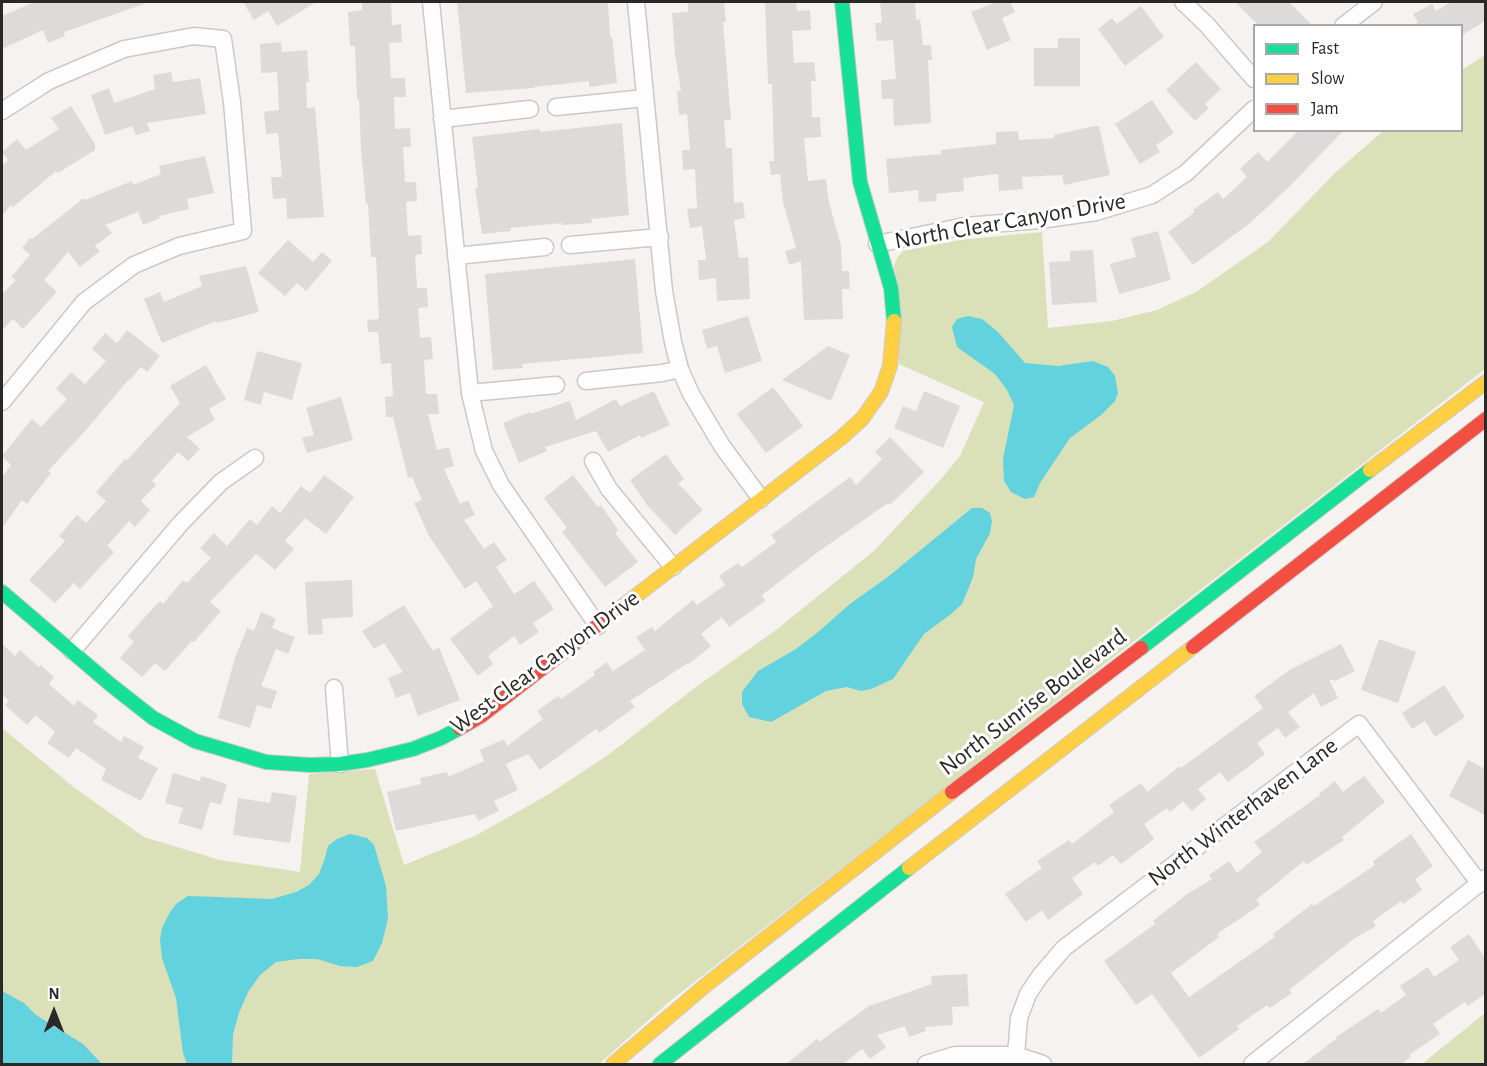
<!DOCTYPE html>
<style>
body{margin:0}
#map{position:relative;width:1487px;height:1066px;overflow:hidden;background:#f5f2f0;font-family:"Alegreya Sans",sans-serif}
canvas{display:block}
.frame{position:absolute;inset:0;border:3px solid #2b2927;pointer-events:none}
.legend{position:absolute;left:1253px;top:24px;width:210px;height:108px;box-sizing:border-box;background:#fff;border:2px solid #aaa9a9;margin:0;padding:8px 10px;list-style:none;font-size:18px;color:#2b2927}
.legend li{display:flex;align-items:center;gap:12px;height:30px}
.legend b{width:30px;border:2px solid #aaa9a9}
.north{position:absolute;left:24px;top:982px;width:60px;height:60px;-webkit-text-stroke:4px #fff;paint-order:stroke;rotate:0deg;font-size:16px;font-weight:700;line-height:24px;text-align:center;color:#2b2927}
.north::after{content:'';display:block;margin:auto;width:21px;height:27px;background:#2b2927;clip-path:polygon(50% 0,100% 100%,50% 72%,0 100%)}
</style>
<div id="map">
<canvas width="1487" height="1066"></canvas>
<div class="frame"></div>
<ul class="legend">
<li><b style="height:8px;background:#16e098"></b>Fast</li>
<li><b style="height:8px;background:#ffcf43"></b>Slow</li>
<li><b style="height:8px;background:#f24e42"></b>Jam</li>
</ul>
<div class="north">N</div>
</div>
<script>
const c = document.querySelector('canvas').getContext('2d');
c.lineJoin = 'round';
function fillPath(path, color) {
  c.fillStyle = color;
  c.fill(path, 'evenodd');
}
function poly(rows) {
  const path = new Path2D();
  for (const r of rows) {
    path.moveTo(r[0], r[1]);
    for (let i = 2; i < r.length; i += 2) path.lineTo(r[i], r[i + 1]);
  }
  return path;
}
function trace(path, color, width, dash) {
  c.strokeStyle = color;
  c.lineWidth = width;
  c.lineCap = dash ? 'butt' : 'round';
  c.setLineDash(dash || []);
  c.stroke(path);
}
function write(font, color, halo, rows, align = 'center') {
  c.font = font + ' "Alegreya Sans",sans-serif';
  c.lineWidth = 6;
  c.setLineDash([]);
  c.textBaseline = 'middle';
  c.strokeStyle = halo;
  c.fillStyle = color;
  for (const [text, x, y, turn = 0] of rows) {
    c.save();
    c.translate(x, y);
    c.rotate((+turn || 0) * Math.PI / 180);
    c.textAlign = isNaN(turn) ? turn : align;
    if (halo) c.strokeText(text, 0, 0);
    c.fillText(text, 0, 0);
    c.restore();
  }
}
fillPath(poly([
 [1485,55,1485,369,670,1001,599,1064,2,1064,2,728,76,789,144,837,220,860,300,872,309,774,375,769,404,865,475,836,549,794,608,755,696,687,776,630,875,550,941,479,960,456,984,402,899,364,894,266,897,258,903,251,959,240,1042,232,1048,328,1112,321,1157,310,1196,292,1268,242,1335,173,1383,131,1462,130,1462,70],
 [1485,1013,1485,1064,1422,1064]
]), '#dae0b8');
fillPath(poly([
 [968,316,982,319,997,331,1025,363,1058,366,1093,361,1108,367,1115,376,1118,393,1115,401,1101,415,1070,438,1040,483,1034,497,1025,499,1011,492,1004,481,1003,459,1014,405,1007,390,995,374,957,347,952,327,957,319],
 [972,508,982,508,990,513,992,521,990,533,976,559,973,577,967,592,962,604,951,614,924,634,893,679,871,689,861,691,847,687,826,691,771,722,749,717,742,704,742,692,758,671,796,649,817,633,850,604,889,576],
 [350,834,367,838,374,845,386,886,388,918,382,943,373,961,357,967,340,966,317,959,298,959,276,962,260,975,248,992,239,1013,233,1034,232,1064,187,1064,183,1053,176,998,162,958,160,939,162,928,170,912,176,904,188,896,272,899,296,892,309,885,319,874,325,858,328,846,337,839],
 [2,991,24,1003,36,1015,83,1044,102,1064,2,1064]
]), '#61d2de');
fillPath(poly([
 [34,2,143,2,144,4,64,32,65,36,48,43,43,30,2,49,2,16],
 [243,2,316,2,277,26,268,11,254,20],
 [362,2,391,2,392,25,401,24,402,42,389,43,391,78,405,78,406,97,394,97,395,129,410,128,411,147,403,147,405,182,416,182,417,201,406,202,408,236,421,235,422,254,415,255,417,288,427,288,428,307,418,308,420,338,431,337,433,359,424,360,426,394,437,394,439,414,428,414,437,450,449,447,454,466,444,469,460,504,468,500,475,515,464,520,484,549,494,542,507,560,496,567,514,594,534,581,554,609,533,623,539,632,520,645,514,636,488,656,493,664,478,676,450,639,493,606,476,581,465,589,429,536,414,503,422,500,412,477,408,478,393,417,386,417,385,397,393,396,391,363,381,364,378,332,368,332,367,320,379,319,376,257,371,257,368,204,366,204,361,149,359,99,357,99,355,46,350,46,348,12,362,10],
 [457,2,608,2,610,37,612,37,617,83,589,87,589,81,534,87,534,88,466,93],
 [688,2,724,2,726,22,723,22,731,120,724,120,726,148,732,148,734,203,743,202,745,218,734,220,739,258,748,257,750,299,717,301,716,278,699,280,698,260,706,260,702,226,690,228,687,209,697,208,695,169,683,170,682,150,690,150,687,114,679,115,677,91,681,91,675,54,672,13,688,12],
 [765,2,796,2,797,11,810,10,811,30,792,31,794,63,814,62,816,81,811,81,812,117,820,117,821,137,804,138,808,181,826,179,828,198,841,246,842,271,849,271,850,289,842,289,843,319,804,320,801,261,789,265,785,251,796,248,783,202,780,174,771,175,769,161,774,161,772,84,768,84],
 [880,2,915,2,916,20,920,19,923,45,931,45,932,60,928,60,931,123,894,126,893,99,882,99,881,80,896,79,893,40,877,41,875,23,882,23],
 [996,2,1010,2,1015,12,1002,18,1011,40,987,50,971,12],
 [1235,2,1289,2,1313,26,1259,26],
 [1451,2,1485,2,1485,21,1461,36,1461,26,1413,26,1418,22,1413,14,1432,4,1436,11],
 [1141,6,1164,37,1125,66,1098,29,1112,18,1117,24],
 [1058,38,1080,38,1080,86,1034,86,1034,48,1058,48],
 [281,42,282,52,307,50,309,82,306,82,307,108,315,107,324,217,287,219,286,198,273,199,271,177,282,177,278,133,266,134,264,112,279,110,277,72,261,73,260,44],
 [1196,62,1221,89,1205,104,1209,108,1195,121,1166,90],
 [171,72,173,82,200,78,206,114,147,123,150,131,136,135,132,126,105,135,91,95,109,88,114,103,155,89,153,75],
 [1152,100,1174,133,1156,145,1160,152,1140,164,1115,124],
 [71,106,95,144,95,150,58,173,56,171,13,207,11,205,2,216,2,166,8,160,2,152,17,139,26,150,59,129,51,118],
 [622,123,629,215,591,219,592,223,562,225,562,223,510,228,511,231,482,234,475,188,478,188,472,137,540,129,540,132],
 [1094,126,1099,126,1110,175,1064,185,1062,175,1022,177,1023,189,999,191,998,174,963,178,964,191,936,194,937,201,919,202,918,190,889,193,886,159,941,154,941,150,996,144,996,132,1018,131,1019,140,1054,138,1054,135],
 [1299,130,1344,130,1290,186,1250,223,1193,265,1168,232,1195,212,1193,210,1218,192,1223,199,1247,177,1240,169,1258,152,1267,162],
 [205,156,214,193,187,199,189,209,159,216,160,218,143,225,138,212,105,225,112,233,95,246,100,251,80,267,68,252,44,280,57,292,23,329,13,319,2,330,2,294,16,280,11,277,30,255,22,248,30,238,32,239,84,198,85,200,132,181,133,185,161,174,159,166],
 [1158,231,1171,280,1119,294,1110,264,1136,257,1131,238],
 [288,240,313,262,322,252,332,261,306,291,297,283,285,296,258,273],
 [1093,250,1097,302,1052,305,1049,262,1070,261,1070,251],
 [635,259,643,353,522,364,523,368,493,370,485,274],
 [246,266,259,312,217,323,216,321,162,343,144,299,160,292,164,302,202,286,199,276],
 [748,316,762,361,725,373,717,346,707,349,702,330],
 [127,330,160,356,147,372,141,367,130,380,129,379,86,430,48,471,51,473,27,504,22,500,2,528,2,477,11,465,2,456,32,419,41,427,67,399,56,389,71,372,85,384,106,361,92,349,105,333,117,343],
 [828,346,850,355,831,401,782,380],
 [257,351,302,363,292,400,264,392,261,405,244,400],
 [206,365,226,399,209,409,215,420,187,437,200,449,188,461,178,452,152,481,156,485,141,501,150,510,135,527,129,521,107,546,114,552,80,589,74,583,55,603,29,580,65,541,59,536,77,515,86,523,106,501,96,492,125,459,127,460,180,403,170,386],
 [773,387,803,426,766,453,737,414],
 [654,391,670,425,641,438,640,435,608,452,596,431,545,447,547,451,519,463,503,423,530,412,531,414,570,401,576,420,616,399,620,406],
 [924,391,960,406,943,448,894,428,903,406,916,411],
 [341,397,353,440,307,453,302,438,314,435,306,408],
 [890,437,924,472,890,505,888,503,818,552,762,595,765,601,729,627,722,617,701,634,711,646,689,664,688,663,630,701,635,707,599,733,596,729,540,770,528,754,506,764,518,790,494,801,499,811,478,821,475,814,396,831,387,792,421,784,420,778,447,772,448,777,484,761,480,750,504,739,507,746,543,719,537,711,558,696,561,699,595,675,593,672,607,662,613,671,645,650,636,637,652,627,655,631,693,600,697,605,725,585,719,576,738,563,742,567,776,542,771,535,850,477,856,485,882,459,875,452],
 [666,454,684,479,678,483,703,510,675,535,647,505,630,480],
 [324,475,354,497,326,534,305,518,285,541,294,549,275,570,256,554,210,602,221,611,194,642,192,641,165,671,155,663,142,677,120,658,134,642,128,636,143,619,160,601,163,604,183,580,187,583,211,558,200,548,214,533,227,546,250,519,257,525,272,506,280,513,301,486,310,493],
 [573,475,598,507,601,505,618,530,615,533,638,562,605,587,562,532,567,528,544,498],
 [352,580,353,617,322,619,323,634,308,635,305,582],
 [404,605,433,651,439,647,460,700,418,716,410,693,396,698,388,678,403,672,384,643,374,649,362,631],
 [261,612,276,619,272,628,295,637,288,654,276,649,261,686,277,691,271,709,257,705,250,728,218,718,235,658,247,628,254,631],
 [1379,639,1416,652,1398,703,1361,690],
 [2,644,15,656,20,650,39,667,41,665,54,677,49,684,74,706,78,700,98,715,93,722,121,742,124,736,144,747,138,758,158,768,141,801,101,780,106,769,76,748,69,758,47,743,55,732,36,715,27,725,5,705,9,701,2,694],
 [1341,644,1355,671,1335,681,1329,679,1338,698,1321,707,1314,693,1288,712,1300,727,1285,738,1278,728,1257,743,1265,754,1228,782,1220,772,1198,789,1206,799,1192,811,1183,801,1170,812,1167,808,1144,824,1154,839,1121,864,1113,855,1098,866,1095,862,1072,878,1083,894,1048,920,1042,910,1026,922,1005,894,1042,868,1037,861,1069,840,1072,844,1114,812,1109,805,1141,783,1147,792,1180,766,1181,768,1263,708,1254,696,1291,669],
 [1444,685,1465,717,1435,737,1425,721,1412,729,1402,713],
 [1468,760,1485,769,1485,815,1449,796],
 [173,773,200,781,201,776,227,784,221,805,210,802,202,830,178,823,183,808,165,803],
 [1364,776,1385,802,1342,837,1344,840,1306,865,1304,861,1256,900,1260,905,1217,934,1219,937,1171,973,1189,997,1275,937,1273,934,1312,904,1314,906,1375,865,1373,861,1411,834,1433,866,1415,879,1422,890,1403,904,1401,901,1373,921,1376,926,1355,938,1289,990,1292,993,1270,1008,1267,1005,1237,1026,1239,1029,1199,1058,1152,994,1136,1005,1104,961,1155,924,1153,921,1187,894,1212,879,1209,875,1229,861,1237,873,1262,852,1254,842,1320,795,1319,794,1335,781,1343,792],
 [272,792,297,796,290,843,233,835,238,798,270,803],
 [1469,934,1485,958,1485,994,1468,1006,1465,1002,1433,1024,1440,1034,1409,1055,1411,1057,1400,1065,1302,1065,1337,1038,1336,1037,1378,1009,1381,1013,1406,995,1400,986,1428,967,1434,977,1459,960,1450,947],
 [967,974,969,1006,952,1007,953,1025,925,1027,926,1031,909,1037,905,1026,877,1035,886,1047,870,1059,862,1049,842,1065,785,1065,817,1039,819,1042,869,1006,932,984,931,976]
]), '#dddbd9');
const street = poly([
 [431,2,470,393,484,451,501,485,598,626],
 [636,2,664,291,673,342,680,369,691,394,722,446,761,499],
 [1183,2,1207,25,1254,79],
 [1343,26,1374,2],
 [556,107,645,98],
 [2,111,49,81,124,49,194,36,223,39,232,102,243,231,179,246,134,265,84,302,2,402],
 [442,119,530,109],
 [877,244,965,226,1040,220,1096,212,1152,195,1186,173,1254,109],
 [570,245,660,237],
 [456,256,545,247],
 [586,381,662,373,680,369],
 [470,393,556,385],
 [593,461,609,489,673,567],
 [72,651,181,523,221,482,255,458],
 [334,688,340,764],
 [1016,1055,1019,1018,1028,994,1040,976,1064,948,1359,724,1480,884],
 [926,1064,955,1055,1016,1055,1043,1064],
 [1252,1064,1486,878]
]);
const fast = poly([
 [842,2,860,182,891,288,894,321],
 [2,592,111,685,153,718,195,741,266,762,310,765,340,764,367,760,413,749,441,738,460,728],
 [1141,648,1370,470],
 [660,1064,909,868]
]);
const slow = poly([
 [1370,470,1486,382],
 [611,615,841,438,862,419,881,392,890,366,894,321],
 [909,868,1193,647],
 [613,1064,706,985,952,792]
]);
const jam = poly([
 [1193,647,1486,419],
 [460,728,481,716,611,615],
 [952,792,1141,648]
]);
trace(street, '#cbc9c7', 19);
trace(fast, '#cbc9c7', 16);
trace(slow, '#cbc9c7', 16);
trace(jam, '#cbc9c7', 16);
trace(street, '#fefdfd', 16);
trace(fast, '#16e098', 14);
trace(slow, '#ffcf43', 14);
trace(jam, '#f24e42', 14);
write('24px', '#2b2927', '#fff', [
 ["North Clear Canyon Drive",1010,221,-10],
 ["West Clear Canyon Drive",545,662,-36],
 ["North Sunrise Boulevard",1033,702,-37],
 ["North Winterhaven Lane",1243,812,-37]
]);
</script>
